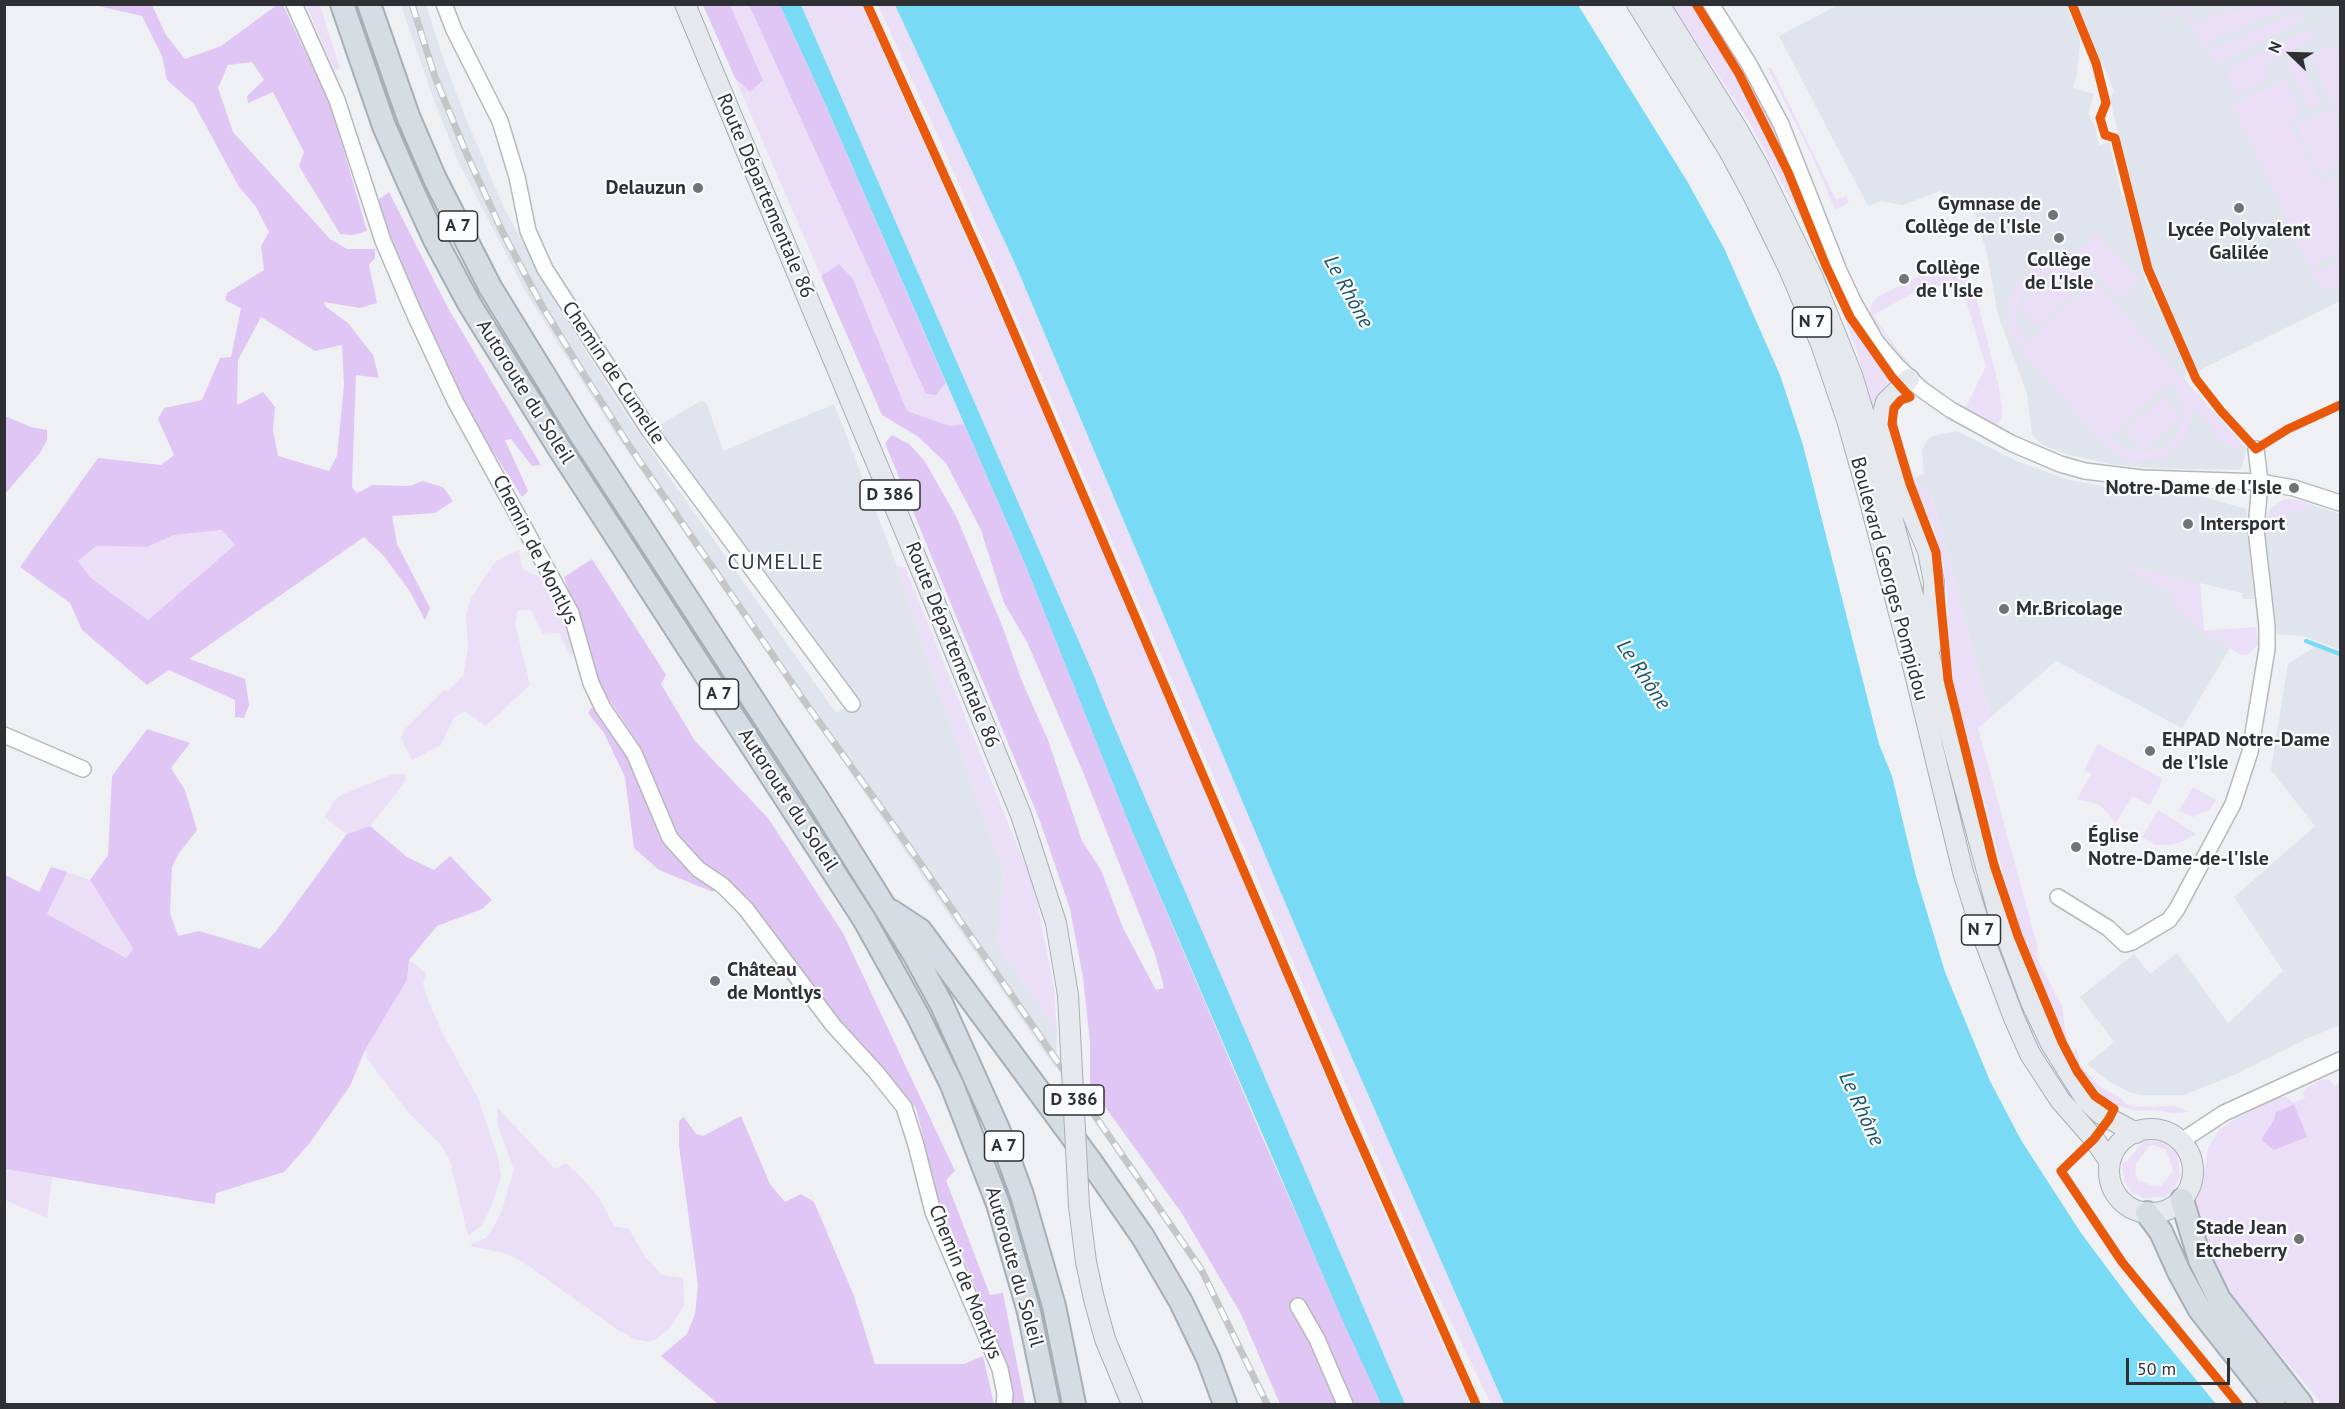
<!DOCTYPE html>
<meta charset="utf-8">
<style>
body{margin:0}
#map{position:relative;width:2345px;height:1409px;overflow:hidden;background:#eef0f3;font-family:"PT Sans",sans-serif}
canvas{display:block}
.frame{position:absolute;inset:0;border:6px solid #2f3033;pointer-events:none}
.north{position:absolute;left:2261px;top:24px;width:60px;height:60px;-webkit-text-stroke:4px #fafcff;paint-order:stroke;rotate:293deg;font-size:16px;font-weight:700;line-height:24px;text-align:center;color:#2f3033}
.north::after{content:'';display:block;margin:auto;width:21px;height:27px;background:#2f3033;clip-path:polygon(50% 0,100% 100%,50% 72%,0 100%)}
.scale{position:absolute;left:2126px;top:1358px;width:104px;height:27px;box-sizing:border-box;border:3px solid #2f3033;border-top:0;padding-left:8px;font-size:18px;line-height:21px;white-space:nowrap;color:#2f3033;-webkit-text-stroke:4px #fafcff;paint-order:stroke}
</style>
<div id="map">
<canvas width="2345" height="1409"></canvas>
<div class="frame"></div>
<div class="north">N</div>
<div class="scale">50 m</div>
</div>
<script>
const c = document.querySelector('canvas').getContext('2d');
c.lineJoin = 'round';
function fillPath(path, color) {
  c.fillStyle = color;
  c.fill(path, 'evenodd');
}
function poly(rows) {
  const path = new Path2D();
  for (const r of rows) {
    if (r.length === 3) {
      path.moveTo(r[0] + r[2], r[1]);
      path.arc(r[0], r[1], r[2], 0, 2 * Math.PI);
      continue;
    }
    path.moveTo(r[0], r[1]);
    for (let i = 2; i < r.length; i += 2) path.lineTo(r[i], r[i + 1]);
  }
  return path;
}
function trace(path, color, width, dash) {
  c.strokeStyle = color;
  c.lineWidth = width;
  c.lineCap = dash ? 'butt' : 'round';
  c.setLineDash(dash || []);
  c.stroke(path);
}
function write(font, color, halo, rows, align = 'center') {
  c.font = font + ' "PT Sans",sans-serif';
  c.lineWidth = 4.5;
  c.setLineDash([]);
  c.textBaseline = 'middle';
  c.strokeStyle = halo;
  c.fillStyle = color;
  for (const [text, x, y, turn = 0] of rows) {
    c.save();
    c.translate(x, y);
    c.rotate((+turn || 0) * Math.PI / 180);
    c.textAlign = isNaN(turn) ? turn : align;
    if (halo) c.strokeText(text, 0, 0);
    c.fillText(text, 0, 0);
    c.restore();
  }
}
fillPath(poly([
 [401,5,426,5,443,58,465,116,504,208,559,309,618,402,672,481,836,713,856,701,654,428,701,401,707,404,723,451,834,404,897,566,936,683,1004,873,997,945,1057,1031,1056,1069,614,432,528,296,458,161,432,95],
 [1838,5,2069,5,2068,12,2079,34,2080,45,2077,74,2073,88,2094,94,2088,114,2095,126,2099,146,2109,141,2121,193,2132,219,2145,280,2188,368,2184,379,2247,449,2241,470,2148,468,2110,464,2062,453,2041,444,2032,434,2027,393,1998,315,1986,249,1978,227,1975,211,1946,200,1942,190,1903,205,1881,201,1868,206,1779,36],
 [2077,5,2340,5,2340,301,2196,372,2152,269,2110,99,2114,91],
 [1957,431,2019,462,2069,480,2136,492,2182,491,2246,509,2254,599,2243,599,2242,593,2200,583,2204,631,2242,628,2182,728,2056,661,1991,717,1932,497,1914,478,1924,473,1922,451,1926,441,1932,436],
 [2285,499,2297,500,2340,514,2340,650,2304,636,2277,634,2265,529,2267,517,2272,507],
 [2315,647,2340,656,2340,1025,2306,1039,2236,1074,2184,1095,2142,1095,2129,1092,2107,1080,2087,1064,2114,1042,2080,997,2134,954,2150,974,2177,953,2228,1023,2283,971,2234,897,2315,826,2271,770,2288,664]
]), '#dfe4ed');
fillPath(poly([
 [306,5,320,5,340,68,335,72],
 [730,5,749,5,926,394,936,395,946,383,964,424,950,426,907,411,853,279,839,264,821,276,735,78,750,92,763,80],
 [801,5,862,5,1043,409,1338,1106,1408,1268,1470,1404,1405,1404,1112,721,1094,676],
 [878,5,895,5,1016,266,1323,992,1504,1404,1491,1404,1426,1271,946,154],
 [1672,5,1691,5,1732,71,1770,143,1804,224,1748,120],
 [1699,5,1702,5,1746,74,1769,116,1789,162,1786,161,1734,61],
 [2250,5,2296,5,2211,40,2210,46,2203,50,2184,10,2161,20,2160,17,2187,6,2197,27,2231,7,2234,12],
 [2301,10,2304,17,2299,23,2216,64,2209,51],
 [2311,27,2317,38,2265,64,2269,76,2260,84,2236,94,2227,78,2230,67],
 [2334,45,2340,59,2340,121,2322,82,2312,56],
 [2299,56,2322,104,2310,110,2287,62],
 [1771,67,1836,200,1846,196,1849,203,1835,210,1812,156,1768,68],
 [2286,78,2303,115,2290,123,2317,180,2321,182,2333,175,2336,183,2340,224,2340,250,2314,264,2318,271,2340,260,2340,286,2331,291,2326,290,2318,285,2233,105],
 [2331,108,2340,128,2340,165,2319,175,2295,125],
 [2096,233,2140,280,2119,299,2076,253],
 [2068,251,2242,445,2233,452,2192,406,2191,423,2183,441,2177,448,2160,459,2131,461,2109,450,2022,351,2007,326,2009,304,2017,283,2031,271,2053,264],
 [2056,274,2019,306,2037,327,2074,295,2057,274,2072,277,2087,287,2175,388,2180,397,2183,415,2181,424,2172,441,2166,446,2158,450,2137,452,2115,443,2022,336,2015,318,2023,292,2036,278],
 [1942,267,1951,268,1965,275,1975,292,1999,387,2002,410,2002,419,1997,425,1994,426,1965,409,1986,366,1966,301,1957,291,1946,286,1928,285,1873,315,1899,352,1922,377,1944,394,1942,396,1925,383,1902,360,1870,314,1871,305,1877,297,1934,269],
 [2087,289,2169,384,2110,436,2028,341],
 [1841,309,1863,344,1890,378,1883,392,1883,448,1858,354],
 [2164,398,2181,419,2142,451,2125,430],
 [1914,478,1932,497,1991,717,1978,728,2038,949,2036,956,2062,1006,2067,1044,2030,960,2008,892,1951,674,1946,582,1941,554,1933,526,1914,484],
 [2283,500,2293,500,2313,505,2293,515,2291,510,2286,512,2288,517,2270,526,2268,520,2270,513,2276,505],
 [223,530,236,545,148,620,91,578,78,561,96,546,147,547,174,535],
 [519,550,522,567,529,573,542,577,566,618,574,650,571,657,559,633,543,634,531,610,518,610,515,624,530,685,486,726,464,711,454,718,441,745,412,760,401,738,404,730,444,690,447,691,463,676,468,647,466,616,471,598,496,561],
 [2108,559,2127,566,2199,583,2204,631,2256,627,2258,645,2247,655,2242,655,2202,633,2171,605,2176,595],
 [897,566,905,567,1034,887,1054,988,1057,1031,997,945,1004,873,936,683],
 [2098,744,2163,779,2150,805,2132,796,2115,824,2109,814,2098,804,2077,799,2091,774,2084,770],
 [393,774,405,774,406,781,370,826,347,834,324,817,336,799,341,795],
 [2193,787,2216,800,2210,809,2193,817,2179,811],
 [2158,810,2196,834,2181,842,2170,845,2155,845,2142,837],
 [67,872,90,880,133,950,126,958,46,914],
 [409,960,426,973,423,984,428,1000,443,1034,478,1098,497,1154,501,1175,492,1205,482,1225,468,1236,450,1161,441,1145,408,1112,368,1060,365,1050,407,980],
 [2076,1049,2081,1066,2099,1086,2121,1098,2126,1104,2138,1107,2173,1106,2191,1112,2173,1113,2154,1110,2135,1111,2111,1103,2097,1090,2079,1065,2074,1053],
 [2322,1079,2330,1080,2334,1086,2340,1083,2340,1404,2322,1404,2269,1341,2255,1331,2219,1286,2192,1207,2203,1183,2208,1148,2220,1129,2235,1119,2278,1097,2287,1097,2294,1103,2305,1098,2303,1093,2305,1089],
 [497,1107,555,1169,566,1163,582,1178,599,1198,614,1226,629,1229,645,1257,652,1263,661,1275,683,1278,684,1305,670,1328,658,1338,649,1342,634,1339,618,1330,520,1260,504,1253,471,1246,471,1244,486,1238,493,1228,502,1210,514,1170,498,1125],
 [2144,1141,2162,1142,2174,1150,2178,1156,2180,1176,2175,1187,2165,1197,2143,1198,2131,1192,2124,1181,2122,1163,2126,1162],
 [2153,1145,2166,1150,2173,1171,2162,1185,2155,1187,2138,1180,2135,1172,2136,1164,2149,1146],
 [4,1169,52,1177,47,1218,5,1200]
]), '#ebdff7');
fillPath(poly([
 [94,5,152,5,166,35,185,59,221,46,277,5,283,5,331,106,367,231,353,235,340,234,299,166,304,152,273,92,248,103,247,96,264,80,252,62,228,65,218,88,233,132,330,239,347,249,375,249,375,258,369,265,377,303,360,308,324,302,326,307,348,323,373,355,379,378,356,375,352,487,357,493,373,485,410,486,422,481,443,487,453,501,435,513,392,516,397,544,430,608,425,620,409,590,384,556,364,537,189,659,245,679,249,705,244,718,235,717,235,700,169,670,147,685,82,630,70,603,20,567,98,458,161,465,174,455,158,419,164,408,202,400,220,358,231,357,241,308,225,300,227,293,264,270,261,246,269,232,256,207,239,187,194,104,167,80,162,56,142,16],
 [261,317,315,351,342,345,344,385,337,456,329,471,278,456,273,430,275,407,263,392,237,405,238,360],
 [222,530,235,545,148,620,91,578,78,561,96,546,147,547,174,535],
 [703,5,730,5,763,80,750,92,735,78],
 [749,5,780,5,824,101,946,383,936,395,926,394],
 [389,192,448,308,541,465,532,466,511,439,505,440,528,491,522,497,459,398,375,202],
 [839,264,853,279,907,411,950,426,964,424,1025,564,1130,826,1266,1146,1381,1404,1280,1404,1241,1314,1181,1212,1090,1086,1090,1042,1083,977,1070,909,1040,821,885,443,892,435,909,444,924,460,956,516,1003,628,1021,679,1048,740,1082,841,1101,870,1123,928,1156,990,1164,988,1155,954,1083,772,1027,642,1004,603,981,530,946,463,917,436,882,415,821,276],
 [5,416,31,427,47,430,47,440,40,453,5,494],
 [592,559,666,675,661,684,695,741,768,818,843,933,955,1171,946,1180,990,1295,1003,1293,1025,1404,1013,1404,1012,1384,986,1312,939,1201,916,1108,837,1020,748,898,698,858,674,830,639,745,602,689,564,577],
 [593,706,619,739,669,846,714,887,713,892,659,870,634,848,625,777,604,733,588,713],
 [147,729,190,743,171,768,185,790,197,830,179,853,172,867,170,913,178,936,199,931,260,949,276,931,347,834,370,826,407,857,434,870,450,856,492,900,482,909,437,926,409,960,407,980,365,1050,350,1086,309,1144,284,1172,216,1193,215,1204,5,1169,5,875,39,892,51,867,67,872,47,914,126,958,133,949,90,880,108,855,112,776],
 [2294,1104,2307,1137,2274,1150,2261,1140,2275,1118,2275,1113],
 [741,1116,770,1184,785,1202,801,1194,814,1202,854,1296,875,1364,964,1364,983,1356,994,1404,718,1404,661,1356,687,1334,695,1314,698,1285,679,1146,679,1121,684,1117,696,1134,703,1136]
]), '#e0c6f5');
fillPath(poly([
 [780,5,801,5,1094,676,1112,721,1405,1404,1381,1404,1338,1310,1130,826,1025,564,824,101],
 [895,5,1578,5,1687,181,1724,248,1780,375,1803,445,1879,744,1892,776,1916,876,1945,972,1990,1081,2021,1140,2081,1233,2137,1308,2216,1404,1504,1404,1323,992,1016,266]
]), '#78daf4');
trace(poly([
 [2306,641,2340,654]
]), '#78daf4', 4.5);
const minor = poly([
 [294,4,337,100,383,241,414,313,455,401,571,613,591,683,603,708,634,753,670,838,698,869,722,885,746,909,833,1025,876,1072,904,1107,916,1145,933,1212,1000,1369,1005,1394,1004,1404],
 [444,4,454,30,500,121,517,177,528,231,545,269,649,430,852,704],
 [1711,4,1749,64,1781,124,1839,271,1854,303,1877,343,1897,366,1921,389,1951,410,2011,443,2060,464,2085,471,2142,478,2260,482,2294,488,2340,503],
 [4,735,83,769],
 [2058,897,2108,928,2125,944,2132,942,2169,920,2177,909,2233,804,2250,752,2267,649,2267,626,2256,529,2260,482,2256,449],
 [2180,1142,2224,1113,2340,1060],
 [1298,1306,1317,1339,1345,1404]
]);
const major = poly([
 [685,4,937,608,1021,815,1056,923,1068,995],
 [1637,4,1728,149,1753,195,1789,269,1821,344,1847,420,1869,498,1914,670,1963,872,1984,939,2014,1018,2030,1054,2060,1100,2094,1139,2110,1162],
 [1659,4,1736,127,1759,168,1813,278,1852,375,1869,431,1999,916,2031,1002,2051,1044,2086,1100,2101,1114,2136,1133],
 [1909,379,1886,402,1883,413,1905,497,1928,551,1934,582,1932,645],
 [2151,1171,42],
 [1079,1206,1086,1262,1094,1299,1105,1339,1132,1404]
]);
const highway = poly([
 [342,4,384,126,408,181,435,240,470,305,559,448,864,919,918,1016,952,1085,998,1204,1029,1312,1048,1404],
 [369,4,408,116,435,179,490,287,579,432,818,800,914,954,942,1005,998,1129,1022,1195,1054,1306,1074,1404],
 [891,911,920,930,1091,1162,1143,1237,1181,1302,1208,1358,1225,1404],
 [2182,1200,2200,1260,2219,1299,2301,1404],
 [2147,1213,2161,1232,2179,1272,2200,1310,2274,1404]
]);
trace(minor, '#b6b8bb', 18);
trace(major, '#a6afb6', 22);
trace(highway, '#a6afb6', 26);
trace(minor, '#fcfdfd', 15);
trace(major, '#e5e9ed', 20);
trace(highway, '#d5dce2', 22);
const rail = poly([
 [412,4,435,77,467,155,503,233,542,306,578,365,630,447,807,705,907,844,1201,1269,1267,1404]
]);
trace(rail, '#c5c6c6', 7);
trace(rail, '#fafcff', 4.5, [14]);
const majorBridge = poly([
 [1068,995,1079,1206]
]);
trace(majorBridge, '#a6afb6', 22, []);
trace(majorBridge, '#e5e9ed', 20);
trace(poly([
 [867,4,991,279,1348,1115,1476,1404],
 [1696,4,1739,74,1788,172,1826,266,1850,317,1892,377,1910,397,1901,400,1894,408,1892,424,1910,484,1936,552,1948,680,1994,865,2018,936,2062,1042,2077,1071,2095,1096,2114,1109,2109,1119,2094,1139,2061,1171,2122,1262,2238,1404],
 [2072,4,2096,63,2106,103,2100,118,2105,135,2115,138,2148,269,2196,379,2221,411,2256,449,2288,429,2340,405]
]), '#e8590c', 9);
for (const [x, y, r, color] of [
 [698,188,6,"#727376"],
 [2239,208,6,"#727376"],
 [2053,215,6,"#727376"],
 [2059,238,6,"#727376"],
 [1904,279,6,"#727376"],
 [2294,488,6,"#727376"],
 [2188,524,6,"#727376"],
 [2004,609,6,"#727376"],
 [2150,751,6,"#727376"],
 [2076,847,6,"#727376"],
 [715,981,6,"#727376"],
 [2299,1239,6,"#727376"]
]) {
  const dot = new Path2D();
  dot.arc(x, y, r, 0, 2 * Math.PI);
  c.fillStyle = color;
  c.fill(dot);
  trace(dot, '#fafcff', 2);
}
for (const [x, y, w] of [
 [458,226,39],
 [1812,322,39],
 [890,495,60],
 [719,694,39],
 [1981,930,39],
 [1074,1100,60],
 [1004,1146,39]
]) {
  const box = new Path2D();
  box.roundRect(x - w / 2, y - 15, w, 30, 4.5);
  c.fillStyle = '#fafcff';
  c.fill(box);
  trace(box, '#2f3033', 1.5);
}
write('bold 18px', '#2f3033', null, [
 ["A 7",458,226],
 ["N 7",1812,322],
 ["D 386",890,495],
 ["A 7",719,694],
 ["N 7",1981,930],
 ["D 386",1074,1100],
 ["A 7",1004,1146]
]);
write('bold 20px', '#2f3033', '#fafcff', [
 ["Delauzun",686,188,"right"],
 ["Gymnase de",2041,204,"right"],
 ["Collège de l'Isle",2041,227,"right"],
 ["Lycée Polyvalent",2239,230,"center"],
 ["Galilée",2239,253,"center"],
 ["Collège",2059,260,"center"],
 ["de L'Isle",2059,283,"center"],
 ["Collège",1916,268],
 ["de l'Isle",1916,291],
 ["Notre-Dame de l'Isle",2282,488,"right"],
 ["Intersport",2200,524],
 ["Mr.Bricolage",2016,609],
 ["EHPAD Notre-Dame",2162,740],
 ["de l’Isle",2162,763],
 ["Église",2088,836],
 ["Notre-Dame-de-l'Isle",2088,859],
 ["Château",727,970],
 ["de Montlys",727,993],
 ["Stade Jean",2287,1228,"right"],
 ["Etcheberry",2287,1251,"right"]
], 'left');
write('20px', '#2f3033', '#fafcff', [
 ["Route Départementale 86",765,196,67],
 ["Chemin de Cumelle",613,373,56],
 ["Autoroute du Soleil",525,392,58],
 ["Chemin de Montlys",535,550,63],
 ["Boulevard Georges Pompidou",1889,579,75],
 ["Route Départementale 86",952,645,68],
 ["Autoroute du Soleil",788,800,57],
 ["Autoroute du Soleil",1014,1267,74],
 ["Chemin de Montlys",965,1282,68]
]);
write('italic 21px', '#1b5463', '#fafcff', [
 ["Le Rhône",1348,292,61],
 ["Le Rhône",1643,675,56],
 ["Le Rhône",1861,1109,65]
]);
c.letterSpacing = '1.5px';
write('21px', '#32353b', '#fafcff', [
 ["CUMELLE",776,563]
]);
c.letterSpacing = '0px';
</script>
